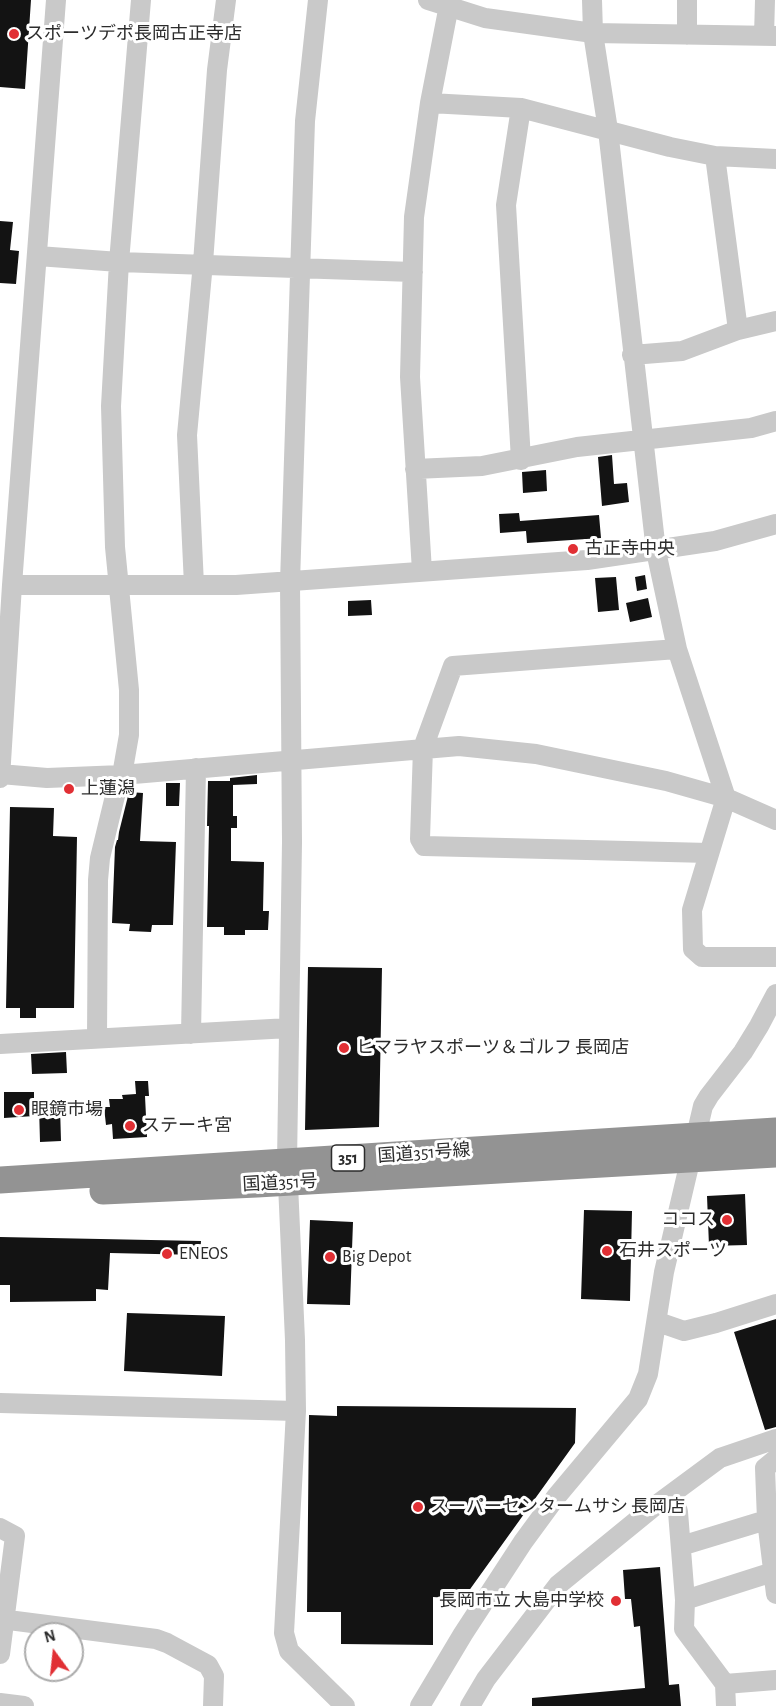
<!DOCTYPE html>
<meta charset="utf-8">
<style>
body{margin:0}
#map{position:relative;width:776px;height:1706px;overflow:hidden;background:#fff;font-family:"Alegreya Sans",sans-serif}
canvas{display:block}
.north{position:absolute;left:24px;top:1622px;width:60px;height:60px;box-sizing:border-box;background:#fff;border:2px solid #ababab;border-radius:50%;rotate:345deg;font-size:16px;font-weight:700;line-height:24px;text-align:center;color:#2c2c2c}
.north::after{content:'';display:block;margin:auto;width:21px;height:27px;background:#e12f34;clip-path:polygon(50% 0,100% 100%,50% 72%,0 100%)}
</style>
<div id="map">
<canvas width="776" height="1706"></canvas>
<div class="north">N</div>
</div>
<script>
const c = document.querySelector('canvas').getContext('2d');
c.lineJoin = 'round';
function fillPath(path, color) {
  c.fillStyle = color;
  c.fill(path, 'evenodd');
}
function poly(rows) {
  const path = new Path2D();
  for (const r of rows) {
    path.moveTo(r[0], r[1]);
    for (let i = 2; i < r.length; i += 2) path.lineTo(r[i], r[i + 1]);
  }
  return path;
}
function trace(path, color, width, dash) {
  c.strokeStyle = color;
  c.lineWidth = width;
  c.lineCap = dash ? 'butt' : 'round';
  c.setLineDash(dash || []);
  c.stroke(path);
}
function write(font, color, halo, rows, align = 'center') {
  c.font = font + ' "Alegreya Sans","Noto Sans JP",sans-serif';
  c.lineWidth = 6;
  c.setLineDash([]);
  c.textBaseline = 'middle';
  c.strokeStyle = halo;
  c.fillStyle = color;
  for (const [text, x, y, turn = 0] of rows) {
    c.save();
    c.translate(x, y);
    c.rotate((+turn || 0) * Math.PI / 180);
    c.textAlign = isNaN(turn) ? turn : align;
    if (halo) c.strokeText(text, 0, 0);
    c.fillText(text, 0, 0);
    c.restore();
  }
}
fillPath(poly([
 [0,0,31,0,25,89,0,87],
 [0,221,13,222,10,250,19,251,16,284,0,283],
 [612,455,614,484,627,483,629,502,602,506,598,457],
 [546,470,547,491,523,493,522,472],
 [519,513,520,521,599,515,601,538,527,543,526,531,500,533,499,514],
 [645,575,647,589,637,591,635,577],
 [616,577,619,610,598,612,595,578],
 [648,598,652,617,630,622,626,603],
 [371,600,372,615,348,616,348,601],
 [257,775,257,784,233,785,233,816,237,816,237,828,231,828,231,861,264,862,263,911,269,911,268,930,245,930,245,935,224,935,224,927,207,927,209,826,207,826,208,781,230,781,230,778],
 [166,783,180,783,179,806,166,806],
 [129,792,143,793,140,841,176,842,173,925,152,925,151,932,129,931,130,924,112,923,115,847,117,840,118,840,119,832],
 [10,807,54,808,53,836,77,837,74,1008,36,1008,36,1018,20,1018,20,1008,6,1008],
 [308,967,382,968,379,1127,305,1130],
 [66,1052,67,1073,32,1074,31,1054],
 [135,1081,148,1081,149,1096,145,1096,147,1137,113,1139,112,1124,106,1125,104,1107,110,1107,109,1099,123,1099,122,1095,136,1094],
 [4,1092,34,1092,34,1116,4,1118],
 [39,1106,60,1106,61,1141,40,1142],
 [745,1194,747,1245,709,1246,707,1196],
 [584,1210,632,1211,630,1301,581,1299],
 [310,1220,353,1222,350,1305,307,1304],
 [0,1237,201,1241,200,1255,110,1253,108,1290,96,1289,96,1301,10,1302,10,1285,0,1285],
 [127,1313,225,1316,222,1376,124,1371],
 [776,1319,776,1427,765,1430,734,1332],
 [337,1406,576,1408,575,1443,463,1599,433,1597,433,1645,341,1644,341,1612,307,1612,309,1415,337,1416],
 [660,1567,669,1685,679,1684,681,1706,532,1706,532,1698,645,1688,640,1626,634,1627,631,1599,625,1599,623,1570]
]), '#131313');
trace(poly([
 [318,0,305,121,290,582,292,842,287,1162,295,1340,296,1411,284,1633,289,1651,345,1706],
 [428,0,485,18,593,33,776,36],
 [592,0,593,33,608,130,656,551,677,649,726,798,692,910,693,949,702,957,776,957],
 [687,0,687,35],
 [764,36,765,0],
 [430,103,521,108,670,147,715,156,776,159],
 [521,108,506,205,521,460],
 [715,156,738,330],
 [38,256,119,262,413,272],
 [632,355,682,351,738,330,776,321],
 [415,469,482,466,577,447,751,428,776,421],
 [422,571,410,377,414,217,430,103,450,0],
 [12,585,236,585,587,560,715,541,776,524],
 [194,585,187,435,203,263,217,70,226,0],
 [677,649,453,666,423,748,420,839,424,846,709,853],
 [0,774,47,778,122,775,459,746,536,754,666,781,726,798,776,820],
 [0,778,12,585,56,0],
 [191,1034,196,768],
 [97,1038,98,880,100,858,115,796,122,775,129,735,129,690,115,547,111,406,119,262,141,0],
 [0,1044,289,1028],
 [658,1322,684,1331,716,1323,776,1304],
 [0,1403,296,1411],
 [776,1459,765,1468,767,1520,776,1594],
 [669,1497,676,1504,678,1512,685,1600,684,1629,725,1684,726,1706],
 [0,1528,15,1536,0,1654],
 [681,1546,776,1517],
 [685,1600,776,1571],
 [0,1619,156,1639,167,1643,208,1665,214,1676,213,1706],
 [725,1684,776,1680],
 [0,1703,24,1706],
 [420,1706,463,1634,523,1542,556,1497,638,1399,648,1374,664,1272,703,1106,709,1096,743,1052,759,1026,776,994],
 [470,1706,486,1679,558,1585,651,1509,720,1458,776,1439]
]), '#c9c9c9', 20);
trace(poly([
 [0,1180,776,1131],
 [103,1191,257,1184,776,1154]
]), '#939393', 27);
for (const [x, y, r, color] of [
 [14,34,6,"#e12f34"],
 [573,549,6,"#e12f34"],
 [69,789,6,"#e12f34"],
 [344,1048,6,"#e12f34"],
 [19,1110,6,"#e12f34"],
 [130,1126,6,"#e12f34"],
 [727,1220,6,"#e12f34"],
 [607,1251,6,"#e12f34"],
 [167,1254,6,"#e12f34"],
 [330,1257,6,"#e12f34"],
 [418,1507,6,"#e12f34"],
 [616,1601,6,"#e12f34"]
]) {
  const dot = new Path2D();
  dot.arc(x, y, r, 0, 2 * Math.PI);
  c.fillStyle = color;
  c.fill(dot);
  trace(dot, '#fff', 2);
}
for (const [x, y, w] of [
 [348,1158,33]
]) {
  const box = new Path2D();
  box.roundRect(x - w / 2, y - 13, w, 26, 4.5);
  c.fillStyle = '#fff';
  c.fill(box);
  trace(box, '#2c2c2c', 1.5);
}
write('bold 16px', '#2c2c2c', null, [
 ["351",348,1158]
]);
write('18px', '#2c2c2c', '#fff', [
 ["スポーツデポ長岡古正寺店",26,34],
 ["古正寺中央",585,549],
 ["上蓮潟",81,789],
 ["ヒマラヤスポーツ＆ゴルフ 長岡店",356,1048],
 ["眼鏡市場",31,1110],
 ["ステーキ宮",142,1126],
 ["ココス",715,1220,"right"],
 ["石井スポーツ",619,1251],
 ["ENEOS",179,1254],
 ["Big Depot",342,1257],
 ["スーパーセンタームサシ 長岡店",430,1507],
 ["長岡市立 大島中学校",604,1601,"right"]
], 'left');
write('18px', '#2c2c2c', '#fff', [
 ["国道351号線",424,1153,-4],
 ["国道351号",280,1183,-3]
]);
</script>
